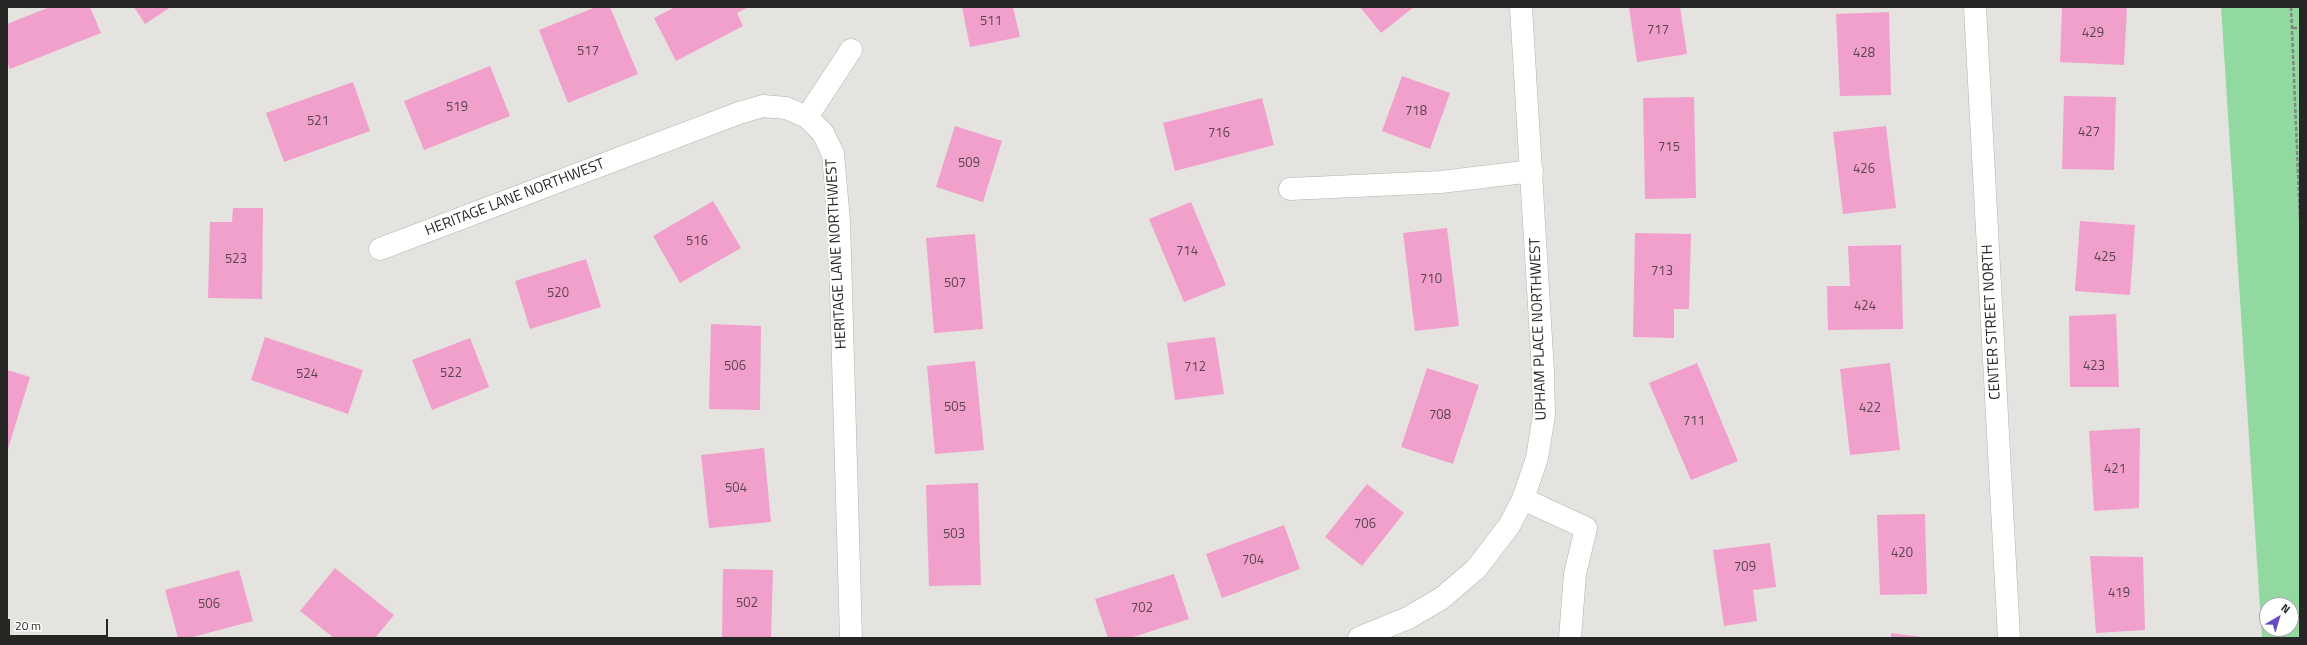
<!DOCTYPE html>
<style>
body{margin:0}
#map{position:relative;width:2307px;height:645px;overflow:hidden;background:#e4e3df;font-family:"Titillium Web",sans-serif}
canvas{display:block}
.frame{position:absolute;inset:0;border:8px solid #262625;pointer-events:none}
.north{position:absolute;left:2259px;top:597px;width:40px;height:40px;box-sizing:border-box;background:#fff;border:1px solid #a8a8a8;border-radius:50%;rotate:38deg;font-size:11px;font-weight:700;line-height:16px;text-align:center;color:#262625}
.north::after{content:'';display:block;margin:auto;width:14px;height:18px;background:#664bc4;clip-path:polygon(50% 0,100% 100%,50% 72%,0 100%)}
.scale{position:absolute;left:8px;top:619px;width:100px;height:18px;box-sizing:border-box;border:2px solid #262625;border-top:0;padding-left:5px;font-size:12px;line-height:14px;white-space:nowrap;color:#262625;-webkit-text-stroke:3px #fff;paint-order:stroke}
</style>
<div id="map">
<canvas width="2307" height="645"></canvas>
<div class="frame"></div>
<div class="north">N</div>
<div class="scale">20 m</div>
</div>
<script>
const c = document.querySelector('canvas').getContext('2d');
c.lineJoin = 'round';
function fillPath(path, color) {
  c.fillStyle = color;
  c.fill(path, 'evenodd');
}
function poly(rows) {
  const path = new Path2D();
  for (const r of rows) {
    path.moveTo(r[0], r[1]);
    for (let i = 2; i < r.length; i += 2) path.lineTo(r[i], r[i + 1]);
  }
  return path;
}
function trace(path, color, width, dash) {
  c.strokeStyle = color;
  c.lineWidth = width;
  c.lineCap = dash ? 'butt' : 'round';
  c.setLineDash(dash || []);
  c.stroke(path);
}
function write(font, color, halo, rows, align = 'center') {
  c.font = font + ' "Titillium Web",sans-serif';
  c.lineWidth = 4;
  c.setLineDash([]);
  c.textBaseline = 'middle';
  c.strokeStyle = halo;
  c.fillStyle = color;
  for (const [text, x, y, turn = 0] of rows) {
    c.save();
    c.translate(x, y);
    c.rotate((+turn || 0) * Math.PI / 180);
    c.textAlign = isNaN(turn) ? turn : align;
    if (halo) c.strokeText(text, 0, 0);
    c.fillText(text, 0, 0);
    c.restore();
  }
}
fillPath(poly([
 [2221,7,2300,7,2300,638,2262,638],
 [2267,605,2291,605,2291,629,2267,629]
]), '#91d9a0');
fillPath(poly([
 [50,7,90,7,101,33,10,69,7,61,7,24],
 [134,7,171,7,145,24],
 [596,7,610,7,638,74,568,103,539,30],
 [675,7,748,7,737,13,743,26,676,61,654,18],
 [962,7,1013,7,1020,37,970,47],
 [1360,7,1414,7,1381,33],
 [1629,7,1680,7,1687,54,1637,62],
 [2062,7,2127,7,2124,65,2060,62],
 [1889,12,1891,95,1840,96,1836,14],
 [490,66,510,116,424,150,404,101],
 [1402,76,1450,93,1430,149,1382,131],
 [353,82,370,131,284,162,266,113],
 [2064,96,2116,97,2114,170,2062,169],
 [1694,97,1696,198,1645,199,1643,98],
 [1262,98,1274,145,1175,171,1163,123],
 [955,126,1002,141,983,202,936,187],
 [1886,126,1896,208,1843,214,1833,132],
 [713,201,741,248,680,283,653,236],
 [1191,202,1226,285,1184,302,1149,219],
 [233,208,263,208,262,299,208,298,210,222,232,222],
 [2080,221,2135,225,2130,295,2075,291],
 [1447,228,1459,326,1415,331,1403,233],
 [1635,233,1691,234,1689,309,1674,309,1674,338,1633,337],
 [975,234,983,329,934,333,926,238],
 [1901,245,1903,329,1828,330,1827,286,1850,286,1848,246],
 [586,259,601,307,530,329,515,281],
 [2116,314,2119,387,2070,387,2069,316],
 [711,324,761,326,760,410,709,409],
 [265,337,363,370,348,414,251,380],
 [1215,337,1224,394,1175,400,1167,343],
 [470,338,489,387,432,410,412,360],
 [975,361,984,450,935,454,927,366],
 [1697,363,1738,461,1691,480,1649,383],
 [1890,363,1900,450,1850,455,1840,369],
 [1427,368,1479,385,1453,464,1401,447],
 [7,370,30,377,7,452],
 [2140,428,2139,508,2094,511,2089,431],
 [764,448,771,522,709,528,701,455],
 [978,483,981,585,929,586,926,485],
 [1367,484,1404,513,1362,566,1325,537],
 [1925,514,1927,594,1880,595,1877,515],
 [1284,525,1300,569,1222,598,1206,554],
 [1770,543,1776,587,1753,590,1757,621,1724,626,1713,550],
 [2090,556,2143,557,2145,630,2096,633],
 [335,568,394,615,375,638,334,638,300,611],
 [723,569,773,570,771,638,722,638],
 [239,570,253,621,189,638,178,638,165,590],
 [1174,574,1189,619,1130,638,1108,638,1095,599],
 [1891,633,1921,637,1921,638,1891,638]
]), '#f1a0cc');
const minor = poly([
 [1975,7,2009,638],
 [807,117,851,50],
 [1290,189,1441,182,1532,171],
 [380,249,739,113,763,106,786,108,807,117,823,133,833,154,839,221,851,638],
 [1523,499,1586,528,1575,574,1570,638],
 [1359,638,1408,618,1442,598,1476,569,1509,526,1523,499,1537,458,1544,415,1543,372,1521,7]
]);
trace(minor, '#b4b3af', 23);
trace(poly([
 [2291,7,2300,220],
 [2293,28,2300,28]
]), '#868683', 2.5, [4, 2]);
trace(minor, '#fff', 22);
write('13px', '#59444f', null, [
 ["511",991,22],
 ["717",1658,31],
 ["429",2093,34],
 ["517",588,52],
 ["428",1864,54],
 ["519",457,108],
 ["718",1416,112],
 ["521",318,122],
 ["427",2089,133],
 ["716",1219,134],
 ["715",1669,148],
 ["509",969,164],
 ["426",1864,170],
 ["516",697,242],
 ["714",1187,252],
 ["425",2105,258],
 ["523",236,260],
 ["713",1662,272],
 ["710",1431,280],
 ["507",955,284],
 ["520",558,294],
 ["424",1865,307],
 ["506",735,367],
 ["423",2094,367],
 ["712",1195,368],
 ["522",451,374],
 ["524",307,375],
 ["505",955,408],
 ["422",1870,409],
 ["708",1440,416],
 ["711",1694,422],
 ["421",2115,470],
 ["504",736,489],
 ["706",1365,525],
 ["503",954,535],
 ["420",1902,554],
 ["704",1253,561],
 ["709",1745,568],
 ["419",2119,594],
 ["502",747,604],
 ["506",209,605],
 ["702",1142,609]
]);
write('15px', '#262625', '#fff', [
 ["HERITAGE LANE NORTHWEST",515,198,-21],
 ["HERITAGE LANE NORTHWEST",837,254,-93],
 ["CENTER STREET NORTH",1992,322,-93],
 ["UPHAM PLACE NORTHWEST",1539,329,-92]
]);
</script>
